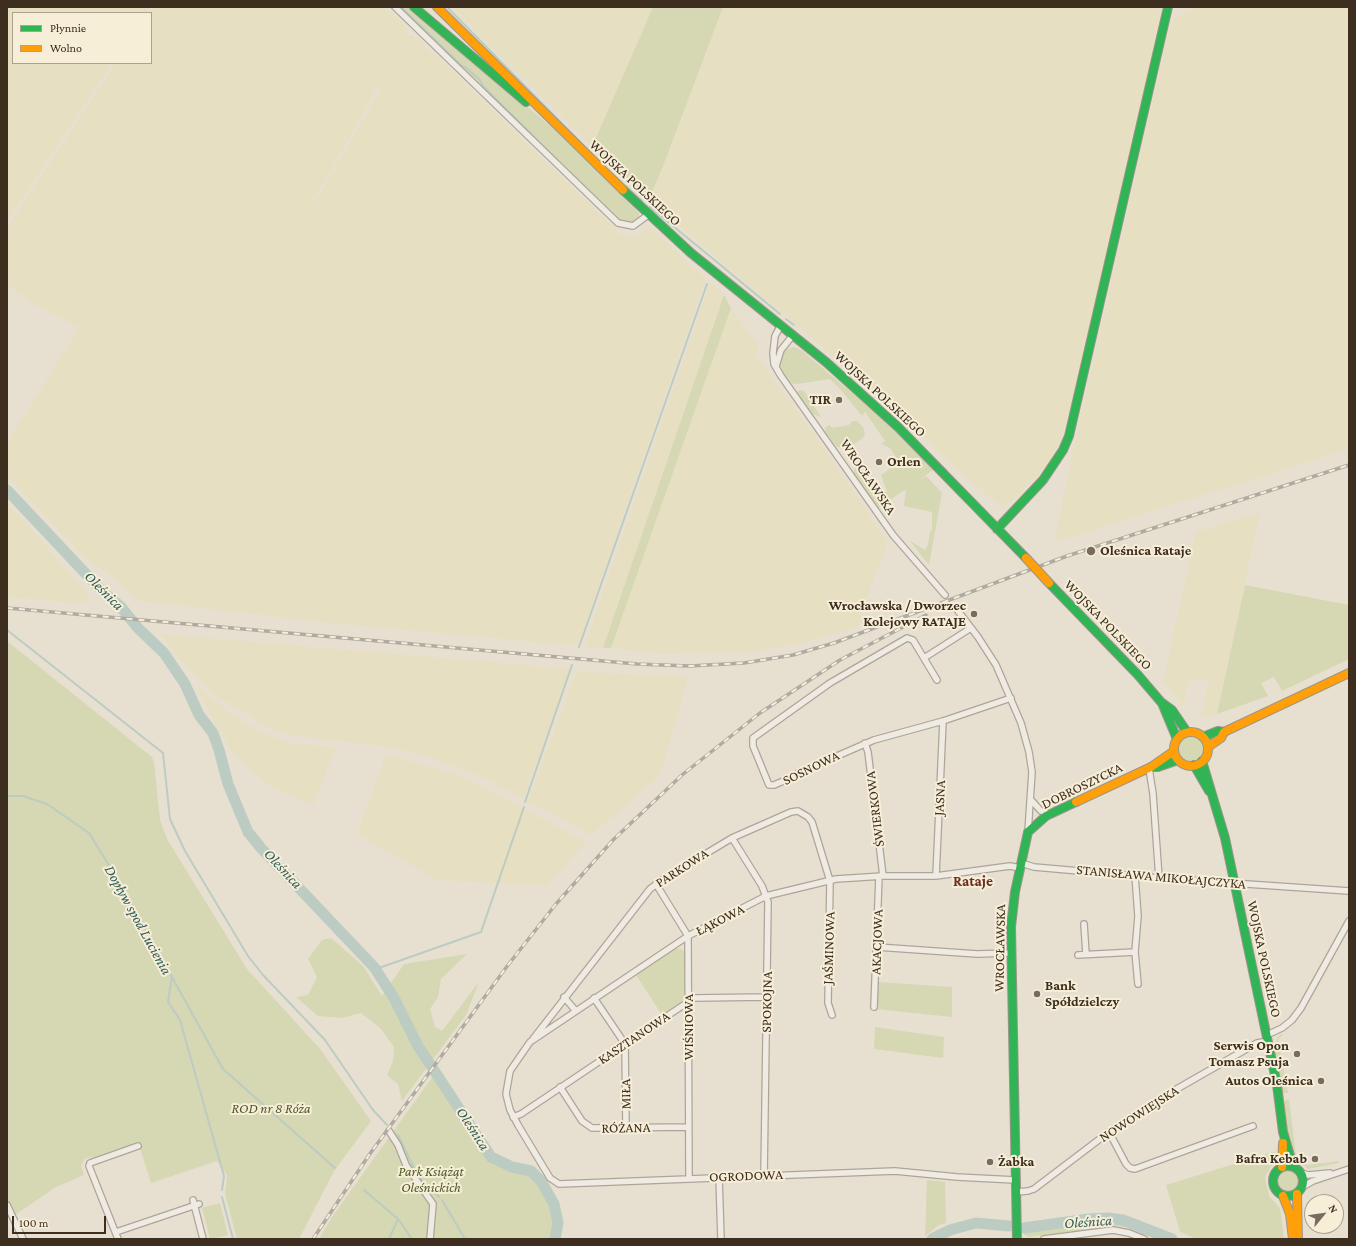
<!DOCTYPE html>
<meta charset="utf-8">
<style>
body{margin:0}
#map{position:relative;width:1356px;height:1246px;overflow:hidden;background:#e7e0d1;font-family:"Crimson Pro",serif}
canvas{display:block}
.frame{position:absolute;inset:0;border:8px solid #3d2e20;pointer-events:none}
.legend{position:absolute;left:12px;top:12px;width:140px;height:52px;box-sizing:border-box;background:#f7eed8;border:1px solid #ada18e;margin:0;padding:5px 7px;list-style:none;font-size:12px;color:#3d2e20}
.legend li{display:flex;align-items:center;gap:8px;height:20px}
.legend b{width:20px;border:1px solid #ada18e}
.north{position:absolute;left:1304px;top:1194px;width:40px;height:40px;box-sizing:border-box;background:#f7eed8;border:1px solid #ada18e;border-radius:50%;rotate:61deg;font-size:11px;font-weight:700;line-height:16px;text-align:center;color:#3d2e20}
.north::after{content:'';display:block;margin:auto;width:14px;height:18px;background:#786c5e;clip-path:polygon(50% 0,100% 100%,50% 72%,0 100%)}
.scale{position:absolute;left:12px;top:1216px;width:94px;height:18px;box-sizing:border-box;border:2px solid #3d2e20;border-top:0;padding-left:5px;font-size:12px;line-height:14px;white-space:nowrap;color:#3d2e20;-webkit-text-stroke:3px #f7eed8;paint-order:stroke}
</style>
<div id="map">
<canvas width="1356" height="1246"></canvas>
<div class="frame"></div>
<ul class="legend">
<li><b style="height:5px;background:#30b455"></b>Płynnie</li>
<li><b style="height:5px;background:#ff9f0a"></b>Wolno</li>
</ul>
<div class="north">N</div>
<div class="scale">100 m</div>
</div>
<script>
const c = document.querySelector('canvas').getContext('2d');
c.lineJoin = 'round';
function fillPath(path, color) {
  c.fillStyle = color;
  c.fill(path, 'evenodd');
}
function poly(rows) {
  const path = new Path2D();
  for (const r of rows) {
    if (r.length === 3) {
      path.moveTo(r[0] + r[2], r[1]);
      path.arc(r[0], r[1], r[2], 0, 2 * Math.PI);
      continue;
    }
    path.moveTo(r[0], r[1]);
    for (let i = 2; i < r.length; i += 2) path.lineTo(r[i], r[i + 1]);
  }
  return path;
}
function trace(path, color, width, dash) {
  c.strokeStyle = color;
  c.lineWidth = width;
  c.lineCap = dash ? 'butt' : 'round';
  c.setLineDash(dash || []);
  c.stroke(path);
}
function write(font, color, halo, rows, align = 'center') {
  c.font = font + ' "Crimson Pro",serif';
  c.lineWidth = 4;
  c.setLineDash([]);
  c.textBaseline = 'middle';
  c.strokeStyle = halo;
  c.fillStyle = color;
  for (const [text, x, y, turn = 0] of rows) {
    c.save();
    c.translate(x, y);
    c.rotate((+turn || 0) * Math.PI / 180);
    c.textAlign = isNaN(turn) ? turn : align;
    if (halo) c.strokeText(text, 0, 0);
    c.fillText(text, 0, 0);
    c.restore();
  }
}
fillPath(poly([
 [7,7,149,7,145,13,13,13,13,63,112,63,7,222],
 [152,7,386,7,407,28,405,33,410,36,412,34,429,51,440,59,619,233,627,237,638,236,649,226,706,279,578,646,340,624,138,601,113,577,82,555,7,476,7,443,79,328,39,306,37,307,7,285,7,228,116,63,151,63,151,13,148,13],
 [378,86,381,88,315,202,312,199,317,195],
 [451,7,653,7,592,147],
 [723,7,1162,7,1126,176,1079,375,1061,440,1046,467,1017,497,1002,508,951,464,892,406,650,201],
 [1193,7,1349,7,1349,449,1058,541,1055,538,1077,432,1171,21],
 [710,282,724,295,603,648,584,647],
 [731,308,758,345,756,355,820,443,888,542,864,605,858,627,803,643,752,652,661,654,611,648],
 [7,503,85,590,89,598,87,602,74,603,7,597],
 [1260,512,1217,714,1201,718,1210,678,1188,682,1183,706,1163,681,1196,532],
 [160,634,528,665,570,670,524,799,487,779,427,756,388,747,290,735,271,729,220,698,188,668],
 [581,672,688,677,664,763,657,778,591,835,528,801,576,673],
 [196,685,231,714,257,730,290,743,336,747,313,805,272,788,234,754,211,717],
 [386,754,448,772,474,782,586,842,546,886,437,880,357,834]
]), '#e6dfc2');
fillPath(poly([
 [398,7,408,7,554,129,638,212,640,217,639,220,630,224,620,221,605,206,598,204,464,69,459,67],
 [653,7,723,7,665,161,650,198,647,199,592,147],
 [724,295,731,308,611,648,603,648],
 [794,347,801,350,889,424,934,469,918,481,926,476,942,493,929,565,910,541,925,550,928,545,930,531,932,531,932,512,904,506,906,489,877,509,854,474,854,470,866,463,869,468,863,474,868,482,874,478,883,492,886,491,888,494,881,475,899,462,890,448,881,444,885,441,865,412,862,416,842,391,830,379,797,384,789,383,781,371,780,360,785,350],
 [800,390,804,391,821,417,813,414,796,393],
 [852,421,857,421,863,427,865,433,863,438,847,449,837,447,825,432,826,427,829,425,833,428,849,425],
 [1245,585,1349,605,1349,659,1282,691,1274,677,1261,683,1268,696,1217,714],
 [7,641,152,757,154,762,160,820,167,839,247,969,321,1050,371,1121,334,1171,299,1239,237,1239,225,1194,227,1175,217,1161,151,1183,138,1142,95,1157,85,1158,81,1166,84,1175,56,1187,15,1215,7,1197],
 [1191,749,12],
 [331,938,363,966,382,996,404,964,467,954,441,979,438,997,430,1009,435,1027,442,1031,479,982,466,1015,402,1101,398,1084,387,1075,393,1061,394,1047,381,1029,361,1013,342,1018,318,1016,296,997,308,995,317,977,308,959,322,940],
 [676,948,683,950,685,955,685,996,681,1002,662,1015,636,975],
 [878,982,952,987,952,1017,876,1009],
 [875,1027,944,1037,943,1058,874,1049],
 [1281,1034,1283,1034,1282,1036,1278,1039,1288,1093,1284,1093,1282,1092,1273,1048,1275,1047,1277,1038],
 [433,1076,490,1161,531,1175,546,1195,554,1213,552,1239,319,1239,332,1217],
 [1289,1099,1296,1155,1295,1155,1292,1153,1287,1136,1283,1102],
 [1276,1151,1274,1162,1265,1177,1269,1196,1280,1208,1284,1239,1197,1239,1180,1232,1166,1185],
 [1296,1157,1308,1165,1339,1161,1339,1163,1308,1169,1299,1162],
 [1289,1182,11],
 [927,1180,945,1182,946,1223,939,1225,925,1236],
 [220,1203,228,1235,210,1239,202,1208],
 [1108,1221,1122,1222,1166,1239,1155,1239,1128,1228,1115,1226,1028,1237,1024,1234,1024,1230]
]), '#d6d7b3');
trace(poly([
 [401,7,462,66,465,67,480,80,483,86,558,161],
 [447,7,605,167,642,201],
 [650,207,780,314],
 [786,319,794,325],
 [7,630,163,753,170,819,185,851,248,956,263,975,325,1040,373,1110,387,1125],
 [579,647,707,284],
 [7,796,23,796,47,804,89,833,118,880,223,1069,335,1168],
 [525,802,572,665],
 [376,969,481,932,524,807],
 [172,976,168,1002,180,1020,224,1176,222,1190],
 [398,1135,416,1172,423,1182,439,1197],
 [364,1190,398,1219,412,1239],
 [222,1197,233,1239],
 [442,1200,465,1239],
 [389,1239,398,1219]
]), '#bcccc2', 2);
trace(poly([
 [7,490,102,591,121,607,138,628,164,653,185,684,199,715,213,733,219,750,228,784,248,832,261,848,374,967,394,998,418,1046,491,1157,512,1167,531,1171,541,1181,554,1204,558,1223,555,1239],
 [1024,1228,1088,1219,1108,1218,1123,1220,1172,1239],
 [932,1239,950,1230,976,1223,1009,1226]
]), '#bcccc2', 11);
const street = poly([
 [395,7,618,223,633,226,648,215],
 [781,325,775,336,773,353,774,364,781,376,893,535,945,595],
 [776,366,781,350,793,335],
 [955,607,978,637,996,665,1021,723,1029,752,1032,772,1028,832],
 [924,658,971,628],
 [937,680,913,640,907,638,830,683,753,738,753,746,769,785,774,785,795,776,798,773,874,740,943,721,1011,698],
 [865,743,868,752,883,876],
 [1149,768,1153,794,1159,878],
 [1031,800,1041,811,1050,814],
 [732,838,762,886,768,902,764,1176],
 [1021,863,1034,867,1159,878,1349,891],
 [936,876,943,721],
 [656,884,688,936,689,1178],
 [1084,924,1086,954],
 [877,947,977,954,1011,953],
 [1135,952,1138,984],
 [1078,955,1135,952,1138,916,1135,875],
 [564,997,575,1010],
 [594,998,625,1044,626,1127],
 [874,1007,879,876],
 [1267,1035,1282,1028,1292,1020,1301,1008,1349,921],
 [533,1039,650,889,662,880,732,838,791,812,798,811,808,817,812,822,830,881,828,1003,832,1015],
 [560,1087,582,1121,592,1128,688,1127],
 [513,1117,521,1114,694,998,767,997],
 [389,1131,398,1145,406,1165,433,1204,430,1239],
 [1109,1132,1126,1164,1130,1168,1135,1169,1253,1126],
 [1301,1173,1308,1175,1330,1173],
 [719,1177,721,1239],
 [1015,1180,957,1177,895,1171,559,1184,550,1178,518,1125,510,1110,506,1094,510,1071,530,1042,688,936,766,896,836,879,883,876,936,876,1010,866,1020,868],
 [1302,1187,1313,1181,1349,1169],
 [1016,1192,1028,1191,1034,1189,1109,1132,1161,1098,1257,1043,1268,1041],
 [193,1200,203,1239],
 [7,1205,23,1239],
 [116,1232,199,1204],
 [118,1239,89,1166,90,1163,138,1146],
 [1044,1239,1113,1230,1129,1233,1144,1239]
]);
const fast = poly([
 [414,7,526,102],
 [623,190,691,253,826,362,898,427,1026,558],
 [997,529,1043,480,1063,450,1069,436,1168,7],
 [1049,583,1138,675,1161,702,1172,710,1187,732],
 [1162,703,1177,739],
 [1203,737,1218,731,1224,732],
 [1202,761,1225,838,1277,1085,1283,1132,1293,1166],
 [1194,765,1209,791],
 [1151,767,1158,767,1178,760],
 [1288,1181,15],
 [1017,1239,1011,927,1015,892,1028,832,1046,816,1076,802]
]);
const slow = poly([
 [437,7,623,190],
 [1191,749,17],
 [1208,747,1221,738,1224,732,1349,673],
 [1076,802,1151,767,1174,751],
 [1282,1167,1283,1143],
 [1297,1194,1298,1239],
 [1283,1196,1290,1214,1293,1239]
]);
trace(street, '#ada599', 8);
trace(fast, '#9c958a', 10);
trace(slow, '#9c958a', 10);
trace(street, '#efebe3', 5.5);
trace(fast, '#30b455', 8);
trace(slow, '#ff9f0a', 8);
const rail = poly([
 [7,608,637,664,689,666,744,663,793,655,834,643,1067,556,1349,465],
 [313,1239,369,1155,508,965,556,904,613,840,682,775,760,713,840,660,926,615]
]);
trace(rail, '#afaaa2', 3.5);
trace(rail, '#f7eed8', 2, [6]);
const slowBridge = poly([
 [1026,558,1049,583]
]);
trace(slowBridge, '#9c958a', 10, []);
trace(slowBridge, '#ff9f0a', 8);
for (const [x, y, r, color] of [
 [839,400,4,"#786c5e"],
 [879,462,4,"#786c5e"],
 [1091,551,5,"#786c5e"],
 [974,614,4,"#786c5e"],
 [1037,994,4,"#786c5e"],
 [1297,1054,4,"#786c5e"],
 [1321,1081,4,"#786c5e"],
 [1315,1159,4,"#786c5e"],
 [990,1162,4,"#786c5e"]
]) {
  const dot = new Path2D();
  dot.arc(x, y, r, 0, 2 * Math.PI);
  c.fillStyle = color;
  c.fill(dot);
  trace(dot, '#f7eed8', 1.5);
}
write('14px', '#3d2e20', '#f7eed8', [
 ["WOJSKA POLSKIEGO",635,183,43],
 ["WOJSKA POLSKIEGO",880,394,43],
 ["WROCŁAWSKA",868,477,56],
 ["WOJSKA POLSKIEGO",1108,625,46],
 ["SOSNOWA",811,768,-26],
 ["DOBROSZYCKA",1082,786,-26],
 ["JASNA",940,798,-87],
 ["ŚWIERKOWA",875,809,-97],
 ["PARKOWA",682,868,-33],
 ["STANISŁAWA MIKOŁAJCZYKA",1161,877,5],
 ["ŁĄKOWA",720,920,-27],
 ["AKACJOWA",877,942,-88],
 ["JAŚMINOWA",829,948,-88],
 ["WROCŁAWSKA",1000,948,-89],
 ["WOJSKA POLSKIEGO",1264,959,78],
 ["SPOKOJNA",767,1002,-89],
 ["WIŚNIOWA",689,1027,-90],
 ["KASZTANOWA",634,1038,-34],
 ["MIŁA",626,1094,-91],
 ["NOWOWIEJSKA",1139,1114,-33],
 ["RÓŻANA",626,1128,-1],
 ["OGRODOWA",746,1176,-2]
]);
write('bold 14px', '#3d2e20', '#f7eed8', [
 ["TIR",831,400],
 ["Orlen",887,462,"left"],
 ["Oleśnica Rataje",1100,551,"left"],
 ["Wrocławska / Dworzec",966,606],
 ["Kolejowy RATAJE",966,622],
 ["Bank",1045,986,"left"],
 ["Spółdzielczy",1045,1002,"left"],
 ["Serwis Opon",1289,1046],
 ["Tomasz Psuja",1289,1062],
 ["Autos Oleśnica",1313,1081],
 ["Bafra Kebab",1307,1159],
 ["Żabka",998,1162,"left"]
], 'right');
write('italic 14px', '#4d5a26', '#f7eed8', [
 ["ROD nr 8 Róża",271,1109],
 ["Park Książąt",431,1172],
 ["Oleśnickich",431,1188]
]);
write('italic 15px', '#2f5d5a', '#f7eed8', [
 ["Oleśnica",104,591,45],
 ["Oleśnica",283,869,47],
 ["Dopływ spod Lucienia",138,920,61],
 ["Oleśnica",473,1129,57],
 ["Oleśnica",1088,1222,-4]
]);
write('bold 15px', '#6b2e1e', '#f7eed8', [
 ["Rataje",973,881]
]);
</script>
